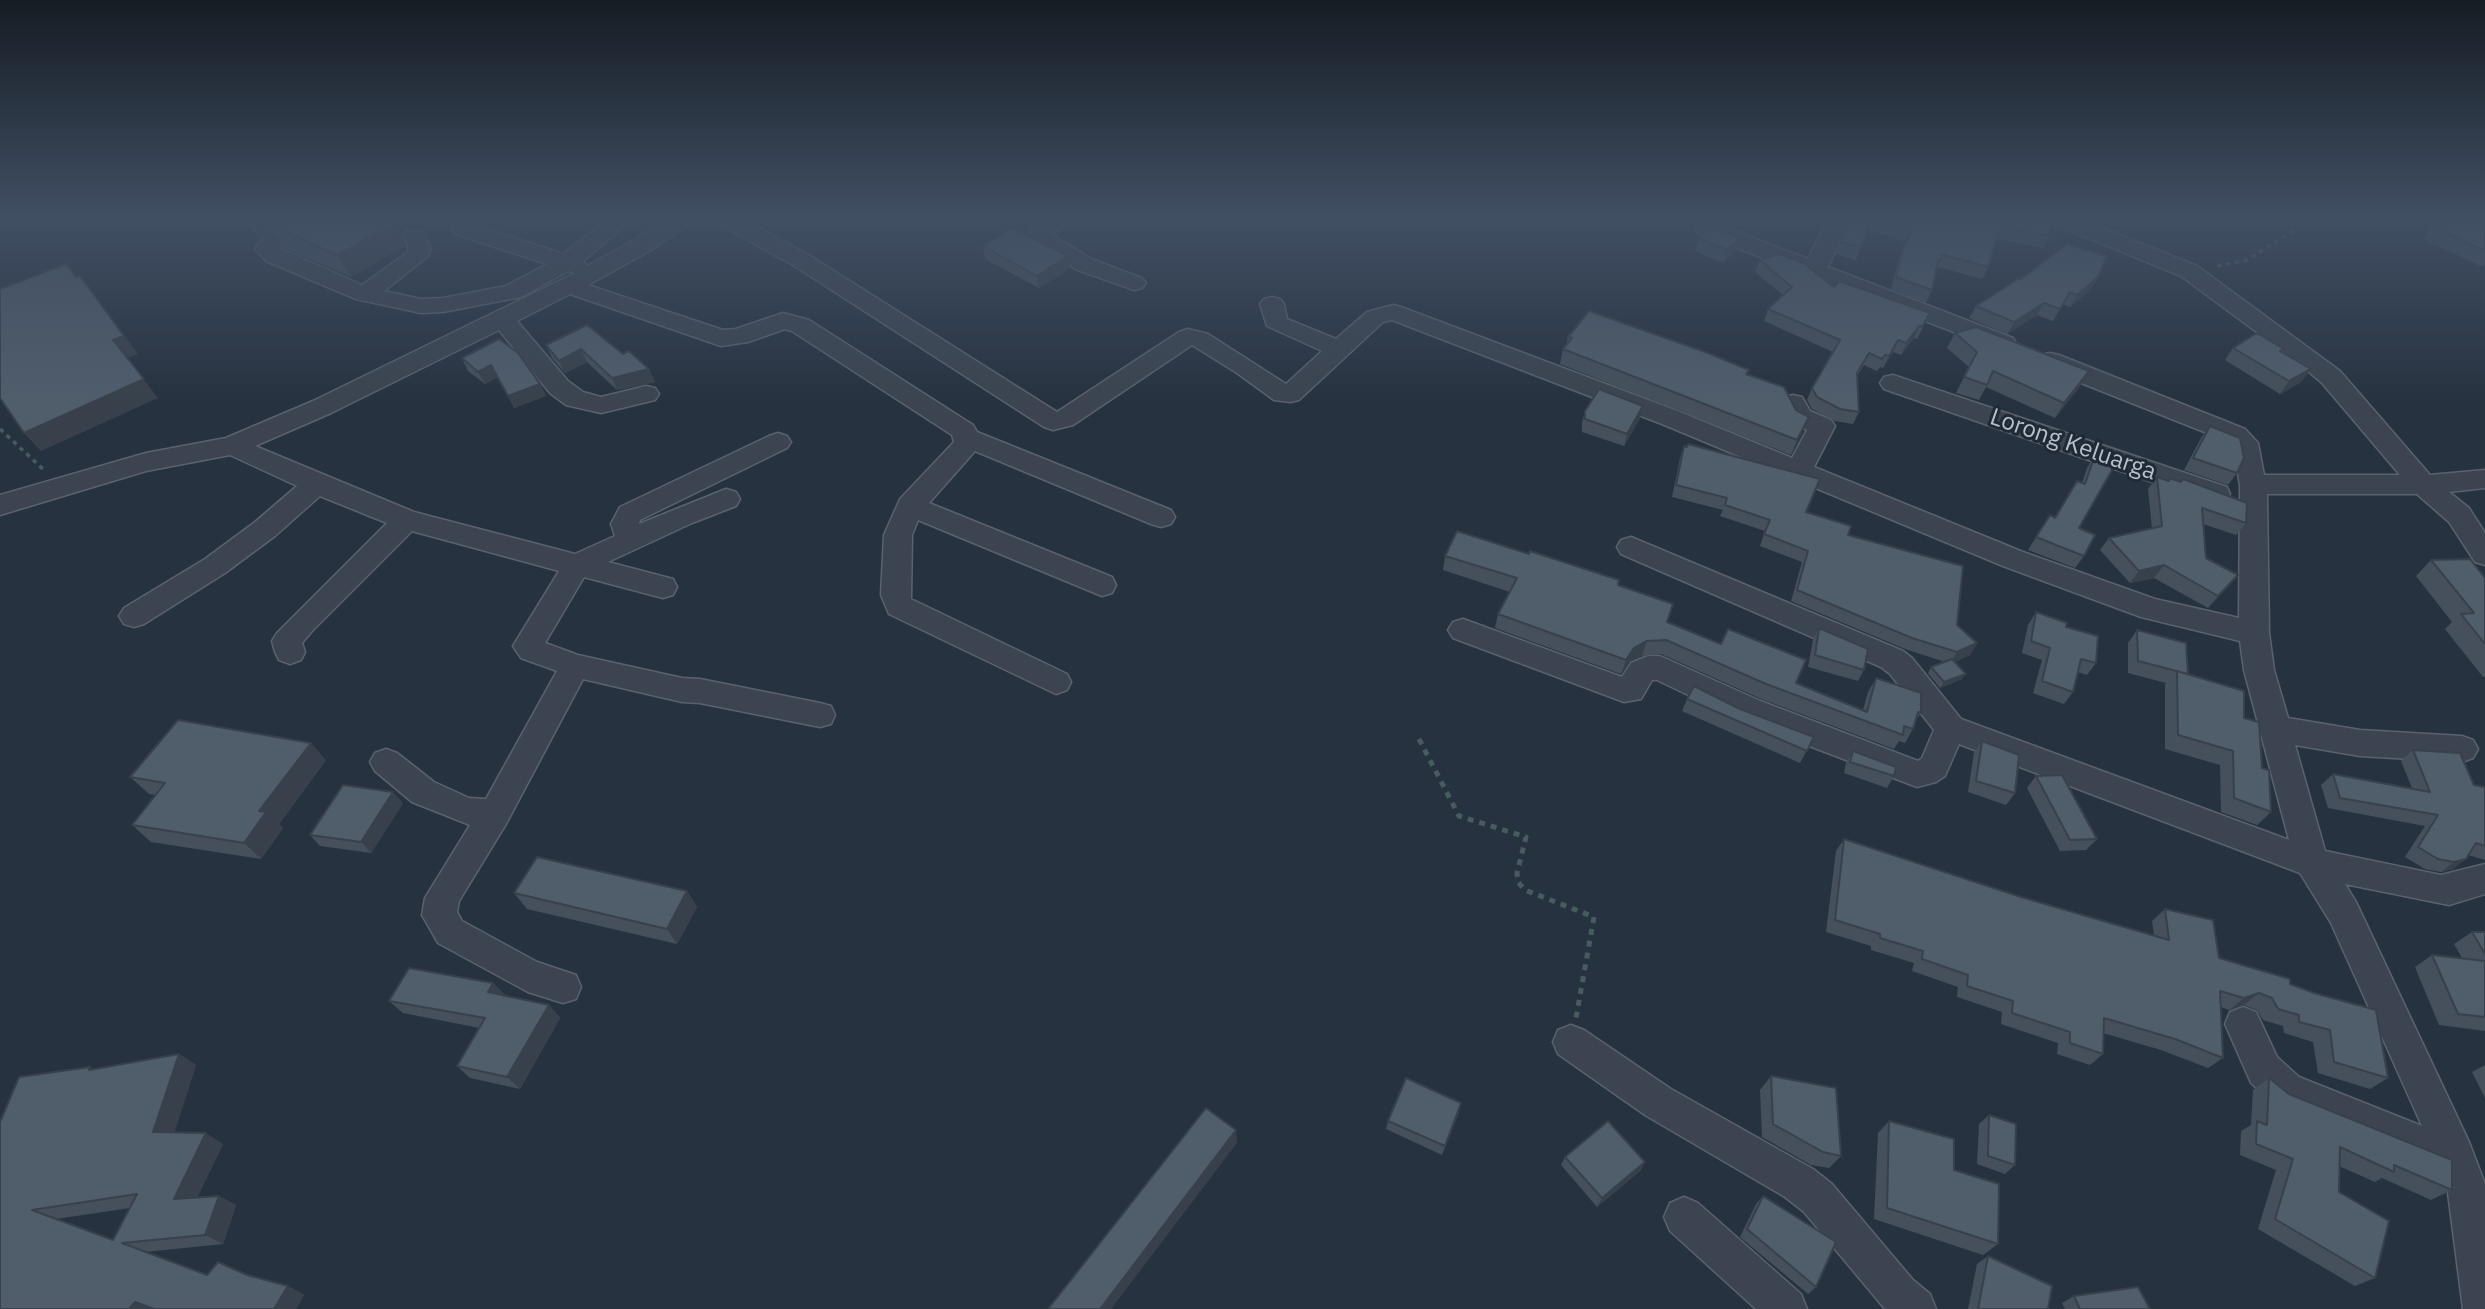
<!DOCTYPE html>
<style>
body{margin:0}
canvas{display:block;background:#273240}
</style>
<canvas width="2485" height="1309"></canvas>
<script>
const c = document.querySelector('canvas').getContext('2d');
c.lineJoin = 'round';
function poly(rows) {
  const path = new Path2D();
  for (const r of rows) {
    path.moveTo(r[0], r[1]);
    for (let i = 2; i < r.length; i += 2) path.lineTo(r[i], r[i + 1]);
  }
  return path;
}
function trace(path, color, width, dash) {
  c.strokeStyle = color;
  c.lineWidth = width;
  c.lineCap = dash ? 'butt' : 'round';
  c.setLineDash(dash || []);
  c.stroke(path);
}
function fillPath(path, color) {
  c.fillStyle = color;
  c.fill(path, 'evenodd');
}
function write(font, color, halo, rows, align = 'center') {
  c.font = font + ' "IBM Plex Sans",sans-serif';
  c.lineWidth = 6;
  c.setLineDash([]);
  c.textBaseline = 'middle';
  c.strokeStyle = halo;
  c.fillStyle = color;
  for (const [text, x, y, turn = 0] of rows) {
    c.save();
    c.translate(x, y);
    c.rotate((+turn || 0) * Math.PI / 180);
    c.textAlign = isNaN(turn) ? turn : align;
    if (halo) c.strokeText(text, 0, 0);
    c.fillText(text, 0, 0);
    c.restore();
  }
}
const minor = poly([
 [294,219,321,219,279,248,362,285,407,253,409,249,403,236,406,231,422,231,431,249,427,257,384,291,421,299,443,298,506,286,547,264,455,234,452,229,455,224,471,224,563,254,608,219,632,219,583,261,587,266,635,240,666,219,691,219,688,224,651,250,588,285,723,330,736,329,783,313,809,320,973,425,977,432,1171,510,1175,517,1171,524,1161,527,1151,524,975,451,929,503,1112,577,1116,585,1112,593,1102,596,918,520,912,535,911,599,1067,674,1071,682,1067,690,1056,694,889,614,881,595,884,535,900,499,954,442,952,435,792,331,785,329,748,342,721,346,570,294,517,321,568,381,583,392,601,397,646,386,655,388,659,394,655,400,601,413,566,405,550,393,499,330,331,413,255,446,414,512,575,554,615,536,611,524,620,507,769,436,778,433,787,436,791,442,787,448,640,520,639,524,726,489,736,492,740,499,736,506,692,523,608,562,673,579,677,587,673,595,663,598,584,577,545,643,578,655,682,678,700,679,820,703,831,706,835,715,831,724,820,727,700,703,682,702,583,679,506,824,459,901,457,912,462,921,537,962,576,975,581,987,576,999,563,1003,528,992,438,943,422,915,425,898,470,825,412,802,375,771,370,762,375,753,386,749,397,753,434,782,469,798,486,799,557,671,521,658,513,646,559,571,412,531,313,630,302,643,305,652,301,660,290,664,279,660,275,652,272,641,277,633,387,523,320,496,275,536,225,573,144,624,134,627,124,624,119,616,124,608,205,559,255,522,297,486,230,455,146,471,0,515,0,495,146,453,226,438,313,401,575,273,568,271,521,297,443,312,421,313,356,299,266,261,255,249,266,234,294,219],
 [715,219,742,219,807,254,1057,412,1179,332,1188,329,1208,334,1286,384,1322,351,1267,326,1260,304,1264,299,1272,297,1280,299,1284,304,1287,319,1336,339,1367,312,1393,305,1401,307,1680,412,1792,458,1807,430,1792,423,1780,403,1784,397,1793,395,1802,397,1810,411,1831,420,1835,426,1814,467,2023,552,2155,599,2239,618,2240,485,2233,446,2227,441,2041,367,2038,361,2041,355,2050,353,2059,355,2245,429,2258,443,2264,475,2400,475,2322,383,2300,364,2181,276,2054,224,2051,219,2080,219,2197,266,2340,371,2430,475,2485,470,2485,488,2449,492,2469,508,2485,533,2485,565,2475,562,2449,522,2417,494,2267,494,2269,633,2274,670,2288,718,2360,730,2462,736,2473,740,2478,749,2473,758,2462,762,2360,756,2295,745,2325,851,2441,875,2485,864,2485,894,2449,905,2345,884,2356,902,2469,1142,2485,1184,2485,1309,2463,1309,2447,1185,2441,1171,2411,1161,2273,1103,2251,1083,2225,1024,2230,1012,2243,1007,2256,1012,2277,1057,2299,1077,2422,1126,2331,923,2300,873,1959,744,1945,776,1936,782,1917,787,1736,718,1657,680,1652,680,1641,699,1624,702,1453,638,1448,630,1453,622,1463,619,1622,677,1631,663,1648,656,1660,656,1758,700,1918,761,1922,758,1934,730,1890,674,1881,667,1621,554,1617,547,1621,540,1631,537,1903,651,1912,658,1961,719,2289,840,2244,670,2240,641,2141,617,2003,566,1662,424,1392,320,1383,322,1299,400,1290,402,1274,400,1237,373,1192,345,1073,425,1053,430,1044,427,793,265,718,224,715,219],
 [1042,219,1070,219,1067,224,1051,234,1091,259,1142,278,1146,283,1142,288,1134,290,1075,269,1028,236,1034,222,1042,219],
 [1828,219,1850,219,1828,267,2013,338,2016,343,2013,348,2004,351,1995,348,1698,233,1695,228,1698,223,1714,223,1808,259,1828,219],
 [1893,375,2227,487,2230,494,2227,501,2217,504,2207,501,1884,389,1880,383,1884,377,1893,375],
 [1571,1025,1584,1030,1671,1089,1813,1169,1832,1184,1913,1280,1930,1294,1936,1309,1885,1309,1804,1212,1785,1197,1645,1115,1558,1054,1553,1042,1558,1030,1571,1025],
 [1684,1197,1698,1203,1801,1294,1807,1309,1756,1309,1670,1231,1664,1217,1670,1203,1684,1197]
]);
trace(minor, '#59626d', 3);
trace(poly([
 [2217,266,2247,260,2298,228],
 [0,429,44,470]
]), '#475c5e', 3.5, [4.5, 4.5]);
trace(poly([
 [1419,739,1459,816,1526,837,1517,873,1518,882,1525,890,1594,917,1576,1018]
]), '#475c5e', 5, [6, 6]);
fillPath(minor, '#3b4450');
fillPath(poly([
 [243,219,382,219,405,246,351,277,284,248,273,229,261,236,251,230],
 [1017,219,1037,219,1022,226],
 [1851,219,2050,219,2049,236,2043,248,1997,239,1988,267,1982,279,1938,267,1936,273,1932,290,1926,303,1891,289,1899,258,1906,242,1867,229,1856,260,1836,254,1852,219],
 [2485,219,2485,264,2481,266,2423,239,2432,226],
 [1699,238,1736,251,1723,263,1695,251],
 [983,246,1069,269,1039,288,985,259],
 [1760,260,1834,287,1924,325,1917,339,1914,338,1901,355,1893,352,1883,368,1880,367,1877,371,1864,365,1857,376,1859,412,1853,424,1835,421,1812,409,1807,400,1812,388,1833,352,1764,321,1768,309,1783,295,1755,272],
 [2098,277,2091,289,2070,307,2063,304,2053,321,2037,315,2007,334,1969,318,1976,306,2021,279],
 [1955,333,2080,386,2055,418,1986,387,1979,400,1956,393,1969,367,1947,348],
 [1568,337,1749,370,1747,375,1796,410,1809,417,1803,431,1791,455,1560,364,1563,349,1566,346],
 [546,345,623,354,649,369,655,382,617,390,587,362,565,373,552,358],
 [2233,348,2284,349,2282,352,2311,369,2301,382,2280,394,2225,360],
 [462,358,540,384,546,396,514,408,498,377,485,384,468,371],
 [1643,406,1640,418,1624,446,1582,432,1582,423,1585,411],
 [2210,426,2237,473,2228,485,2184,470,2201,438],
 [1684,446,1848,535,1957,625,1977,643,1970,655,1955,662,1962,679,1940,688,1928,673,1931,667,1945,662,1905,649,1791,601,1802,562,1760,546,1765,531,1720,516,1723,510,1672,497,1680,458],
 [2095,455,2079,528,2084,556,2075,568,2028,550,2050,515,2054,518,2077,481,2082,483,2087,468],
 [2157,477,2168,481,2169,478,2246,523,2236,535,2203,524,2206,558,2238,575,2208,608,2154,578,2130,583,2100,550,2109,538,2152,529,2148,489],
 [1445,556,1618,585,1667,622,1796,683,1863,710,1868,692,1876,678,1921,713,1915,721,1913,729,1905,743,1899,741,1894,749,1759,698,1661,654,1642,656,1629,662,1621,674,1495,628,1498,614,1510,592,1443,570],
 [2431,560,2485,578,2485,677,2483,677,2445,629,2452,622,2416,576],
 [2036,612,2066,627,2096,663,2087,675,2077,672,2073,692,2064,704,2033,693,2042,660,2022,653,2028,625],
 [1819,628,1864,670,1858,681,1808,667,1813,640],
 [2137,630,2188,674,2244,718,2262,768,2271,812,2257,825,2221,812,2220,765,2165,749,2165,685,2166,683,2128,673,2128,643],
 [1687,699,1740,709,1814,737,1800,763,1682,711],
 [1982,741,2015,793,2006,805,1968,792,1974,752],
 [2413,750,2474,785,2485,787,2485,860,2468,855,2453,869,2441,872,2425,869,2405,857,2425,826,2328,808,2321,785,2333,774,2412,788,2401,761],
 [1853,751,1894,776,1887,788,1844,773,1846,763],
 [326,760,279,824,283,828,261,859,151,842,132,825,155,795,149,794,130,777],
 [2036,776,2097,839,2086,850,2060,851,2027,788],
 [403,803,371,853,320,846,310,835],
 [1844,839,2021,897,2154,935,2152,921,2165,909,2219,958,2290,984,2388,1078,2370,1089,2318,1073,2313,1042,2284,1033,2283,1026,2263,1020,2257,1010,2244,1005,2229,1010,2221,1007,2223,1058,2208,1068,2161,1050,2103,1033,2103,1054,2090,1065,2057,1054,2058,1043,2001,1024,2002,1012,1957,997,1958,987,1912,971,1914,963,1871,950,1871,946,1826,932,1836,851],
 [687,891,697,907,677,944,527,909,514,893],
 [2472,932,2485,932,2485,1031,2439,1025,2415,967,2432,955,2462,958,2454,944],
 [493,983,505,995,549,1005,560,1018,520,1089,470,1078,457,1066,480,1028,403,1013,389,1001],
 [179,1054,196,1065,174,1133,223,1144,197,1197,219,1196,236,1205,223,1244,145,1252,207,1275,247,1275,288,1286,304,1295,296,1309,0,1309,0,1122,93,1070],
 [130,1208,113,1240,56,1219],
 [2485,1065,2485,1098,2472,1072],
 [1771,1076,1841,1156,1829,1168,1811,1165,1762,1137,1760,1090],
 [2269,1078,2289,1094,2452,1190,2431,1200,2382,1178,2375,1182,2339,1166,2339,1192,2375,1278,2355,1286,2258,1229,2276,1170,2240,1155,2241,1131,2251,1125,2253,1090],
 [1459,1112,1442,1155,1386,1129,1388,1121],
 [1989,1115,2015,1165,2005,1174,1977,1164,1979,1124],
 [1889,1121,1954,1170,1998,1244,1983,1255,1874,1219,1878,1133],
 [1565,1157,1645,1162,1640,1171,1597,1207,1561,1165],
 [1763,1196,1816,1287,1808,1294,1740,1237,1756,1204],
 [1988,1256,2048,1309,1968,1309,1977,1264],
 [2074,1296,2150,1309,2065,1309,2062,1303]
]), '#45505c');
fillPath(poly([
 [250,219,290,219,271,225,273,229,261,236],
 [1021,219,1037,219,1022,226],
 [393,224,405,246,351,277,337,255],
 [1740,238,1736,251,1723,263,1727,250],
 [1068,256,1069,269,1039,288,1037,276],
 [80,276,138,354,127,358,158,398,41,451,24,433],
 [2098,277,2091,289,2070,307,2077,295],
 [2044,303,2037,315,2007,334,2014,322],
 [1919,326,1914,338,1901,355,1906,343],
 [1898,340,1893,352,1883,368,1889,356],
 [581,349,587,362,565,373,559,361],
 [491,365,498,377,485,384,478,372],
 [649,369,655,382,617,390,612,378],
 [2311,369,2301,382,2280,394,2289,381],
 [2089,371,2080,386,2055,418,2064,403],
 [540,384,546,396,514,408,508,396],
 [1643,406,1640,418,1624,446,1627,434],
 [1809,417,1803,431,1791,455,1797,440],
 [2164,565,2154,578,2130,583,2139,571],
 [2238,575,2228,587,2208,608,2218,596],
 [1647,641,1642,656,1629,662,1621,674,1626,660,1634,648],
 [1977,643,1970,655,1950,664,1957,652],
 [1966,674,1962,679,1940,688,1944,682],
 [311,743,326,760,279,824,283,828,261,859,244,843,259,811],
 [393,792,403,803,371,853,361,842],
 [2466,859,2453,869,2441,872,2454,862],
 [687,891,697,907,677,944,667,929],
 [493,983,505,996,488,992],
 [2259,993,2244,1005,2229,1010,2244,998],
 [549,1005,560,1018,520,1089,507,1077],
 [179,1054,196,1065,171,1143,153,1132],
 [1236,1130,1237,1143,1111,1309,1100,1309],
 [206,1133,223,1144,192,1209,174,1199],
 [1645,1162,1640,1171,1597,1207,1602,1198],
 [219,1196,236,1205,223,1244,205,1235],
 [288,1286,304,1295,296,1309,274,1309],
 [135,1302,152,1309,129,1309]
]), '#38414b');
const building = poly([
 [281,219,382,219,393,224,337,255,271,225,281,219],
 [1852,219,1871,219,1861,247,1841,242,1852,219],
 [1879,219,2050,219,2049,236,2001,226,1988,267,1941,254,1941,260,1938,260,1932,290,1896,277,1904,245,1913,230,1879,219],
 [2444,219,2485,219,2485,251,2432,226,2444,219],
 [1711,227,1740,238,1727,250,1699,238,1711,227],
 [1013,228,1068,256,1037,276,983,246,1013,228],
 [2067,244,2107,256,2098,277,2077,295,2070,292,2060,309,2044,303,2014,322,1976,306,2018,279,2021,279,2067,244],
 [1779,254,1805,264,1834,287,1838,282,1842,282,1930,313,1922,327,1919,326,1906,343,1898,340,1889,356,1885,355,1882,359,1869,353,1857,373,1859,412,1840,409,1817,397,1812,388,1840,340,1768,309,1792,287,1760,260,1779,254],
 [66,264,76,277,80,276,124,336,113,340,144,379,24,433,0,398,0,289,66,264],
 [1589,311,1708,353,1749,370,1746,374,1784,387,1796,410,1809,417,1797,440,1563,349,1572,338,1568,337,1589,311],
 [587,325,623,354,629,351,649,369,612,378,581,349,559,361,546,345,587,325],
 [1976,327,2089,371,2064,403,1993,371,1987,385,1964,377,1977,352,1955,333,1976,327],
 [2257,333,2284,349,2280,351,2311,369,2289,381,2233,348,2257,333],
 [499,339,518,353,540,384,508,396,491,365,478,372,462,358,499,339],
 [1599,389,1643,406,1627,434,1585,419,1585,411,1599,389],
 [2210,426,2240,438,2244,458,2237,473,2193,458,2210,426],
 [1688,444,1820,479,1806,512,1851,526,1848,535,1963,566,1957,625,1977,643,1957,652,1912,638,1797,590,1808,551,1764,534,1770,520,1725,505,1727,498,1676,485,1684,446,1687,447,1688,444],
 [2095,455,2116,463,2079,528,2095,535,2084,556,2036,537,2050,515,2055,518,2077,481,2085,484,2095,455],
 [2157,477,2169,481,2169,478,2181,482,2183,479,2247,503,2246,523,2202,508,2206,558,2238,575,2218,596,2164,565,2139,571,2109,538,2162,526,2157,477],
 [1457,531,1529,554,1530,551,1619,580,1618,585,1673,604,1667,622,1721,644,1728,629,1806,660,1796,683,1867,712,1876,678,1921,693,1921,713,1918,712,1913,729,1904,726,1903,735,1766,684,1666,640,1647,641,1634,648,1626,660,1498,614,1517,578,1445,556,1457,531],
 [2470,559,2485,578,2485,644,2461,614,2474,613,2431,560,2470,559],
 [2036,612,2067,623,2066,627,2098,636,2096,663,2081,659,2073,692,2042,681,2050,648,2031,641,2036,612],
 [1819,628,1868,649,1864,670,1815,655,1819,628],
 [2137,630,2186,643,2188,674,2138,661,2137,630],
 [1952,659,1966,674,1944,682,1931,667,1952,659],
 [2177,671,2244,691,2244,718,2259,722,2262,768,2269,770,2271,812,2234,798,2233,751,2178,735,2177,671],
 [1694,686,1740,709,1814,737,1807,751,1687,699,1694,686],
 [178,720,311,743,259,811,266,812,244,843,132,825,165,783,130,777,178,720],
 [1982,741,2019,755,2015,793,1976,781,1982,741],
 [2413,750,2460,753,2474,785,2485,787,2485,846,2476,843,2466,859,2454,862,2438,859,2418,847,2438,815,2340,798,2333,774,2430,792,2413,750],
 [1853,751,1896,767,1894,776,1850,762,1853,751],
 [2062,775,2097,839,2070,840,2036,776,2062,775],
 [343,785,393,792,361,842,310,835,343,785],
 [1844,839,2021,897,2169,940,2165,909,2213,920,2219,958,2290,979,2290,984,2314,993,2376,1010,2388,1078,2334,1062,2330,1030,2299,1022,2299,1015,2278,1009,2272,998,2259,993,2244,998,2220,991,2223,1058,2175,1039,2104,1018,2103,1054,2070,1043,2070,1032,2012,1013,2013,1001,1967,986,1968,975,1922,959,1923,951,1880,938,1880,934,1835,920,1844,839],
 [537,857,687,891,667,929,514,893,537,857],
 [2472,932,2485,932,2485,954,2472,932],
 [2432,955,2485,961,2485,1017,2458,1014,2432,955],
 [409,968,493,983,488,992,549,1005,507,1077,457,1066,485,1018,389,1001,409,968],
 [179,1054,153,1132,206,1133,174,1199,219,1196,205,1235,122,1243,207,1275,218,1262,247,1275,288,1286,274,1309,154,1309,135,1302,129,1309,0,1309,0,1122,19,1077,90,1067,89,1070,179,1054],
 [137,1194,113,1240,32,1210,137,1194],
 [1771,1076,1836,1088,1841,1156,1823,1152,1773,1124,1771,1076],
 [1406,1078,1461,1103,1445,1146,1388,1121,1406,1078],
 [2269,1078,2289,1094,2452,1160,2452,1190,2394,1165,2394,1172,2340,1147,2339,1192,2389,1221,2375,1278,2275,1219,2293,1159,2256,1144,2257,1121,2267,1125,2269,1078],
 [1206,1108,1236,1130,1100,1309,1048,1309,1206,1108],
 [1989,1115,2016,1124,2015,1165,1988,1156,1989,1115],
 [1608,1121,1645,1162,1602,1198,1565,1157,1608,1121],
 [1889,1121,1954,1139,1954,1170,1999,1184,1998,1244,1887,1208,1889,1121],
 [1763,1196,1836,1242,1816,1287,1747,1229,1763,1196],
 [1988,1256,2052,1286,2048,1309,1978,1309,1988,1256],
 [2138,1287,2150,1309,2080,1309,2074,1296,2138,1287]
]);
fillPath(building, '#505d6b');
trace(building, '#38414b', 2);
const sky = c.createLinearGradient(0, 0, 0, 402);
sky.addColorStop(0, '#151c23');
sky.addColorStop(0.54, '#414f64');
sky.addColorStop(1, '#414f6400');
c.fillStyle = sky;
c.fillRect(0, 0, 2485, 402);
write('24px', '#b8bfca', '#202936', [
 ["Lorong Keluarga",2073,445,19]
]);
</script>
